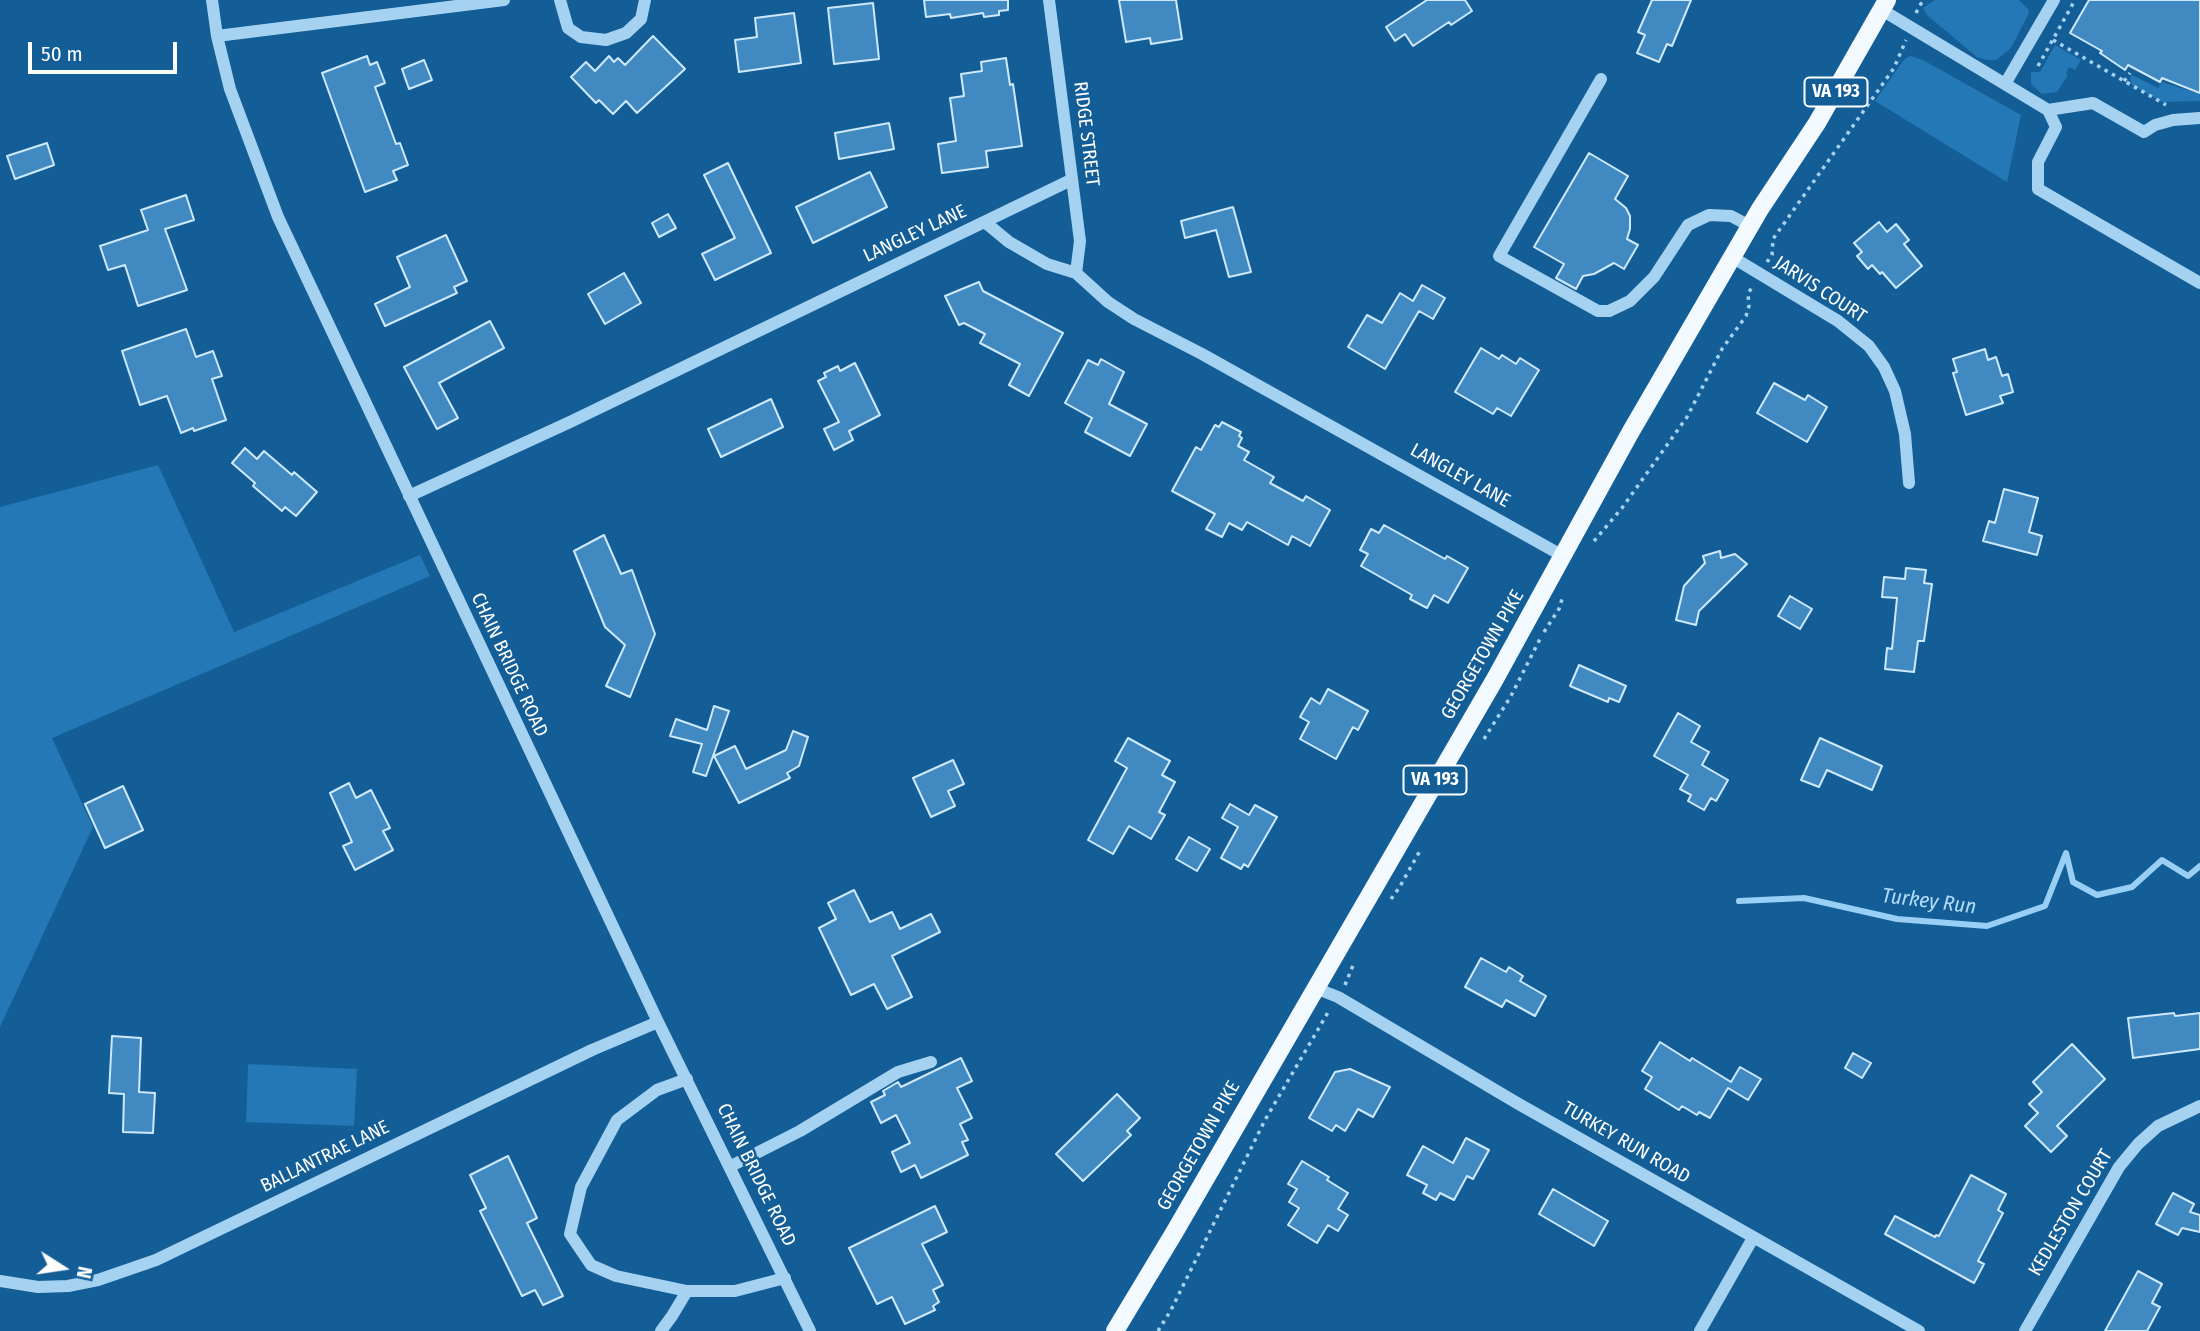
<!DOCTYPE html>
<style>
body{margin:0}
#map{position:relative;width:2200px;height:1331px;overflow:hidden;background:#145e98;font-family:"Fira Sans Condensed",sans-serif}
canvas{display:block}
.north{position:absolute;left:28px;top:1233px;width:70px;height:70px;-webkit-text-stroke:5px #145e98;paint-order:stroke;rotate:102deg;font-size:19px;font-weight:700;line-height:28px;text-align:center;color:#fff}
.north::after{content:'';display:block;margin:auto;width:24px;height:32px;background:#fff;clip-path:polygon(50% 0,100% 100%,50% 72%,0 100%)}
.scale{position:absolute;left:28px;top:42px;width:149px;height:32px;box-sizing:border-box;border:4px solid #fff;border-top:0;padding-left:9px;font-size:21px;line-height:24px;white-space:nowrap;color:#fff;-webkit-text-stroke:5px #145e98;paint-order:stroke}
</style>
<div id="map">
<canvas width="2200" height="1331"></canvas>
<div class="north">N</div>
<div class="scale">50 m</div>
</div>
<script>
const c = document.querySelector('canvas').getContext('2d');
c.lineJoin = 'round';
function fillPath(path, color) {
  c.fillStyle = color;
  c.fill(path, 'evenodd');
}
function poly(rows) {
  const path = new Path2D();
  for (const r of rows) {
    path.moveTo(r[0], r[1]);
    for (let i = 2; i < r.length; i += 2) path.lineTo(r[i], r[i + 1]);
  }
  return path;
}
function trace(path, color, width, dash) {
  c.strokeStyle = color;
  c.lineWidth = width;
  c.lineCap = dash ? 'butt' : 'round';
  c.setLineDash(dash || []);
  c.stroke(path);
}
function write(font, color, halo, rows, align = 'center') {
  c.font = font + ' "Fira Sans Condensed",sans-serif';
  c.lineWidth = 5;
  c.setLineDash([]);
  c.textBaseline = 'middle';
  c.strokeStyle = halo;
  c.fillStyle = color;
  for (const [text, x, y, turn = 0] of rows) {
    c.save();
    c.translate(x, y);
    c.rotate((+turn || 0) * Math.PI / 180);
    c.textAlign = isNaN(turn) ? turn : align;
    if (halo) c.strokeText(text, 0, 0);
    c.fillText(text, 0, 0);
    c.restore();
  }
}
fillPath(poly([
 [1935,0,2019,0,2028,9,2029,13,2011,48,1996,60,1988,60,1977,57,1928,16,1923,8],
 [2055,45,2081,60,2075,70,2069,67,2066,74,2068,75,2057,92,2042,94,2031,84,2031,72,2040,72],
 [1911,56,1923,60,2021,115,2007,182,1875,101,1900,65,1907,57],
 [2132,75,2158,88,2162,82,2200,94,2200,101,2162,102,2132,85,2130,79],
 [158,465,234,632,420,555,430,576,52,738,93,827,0,1027,0,507],
 [248,1064,357,1069,354,1126,246,1122]
]), '#2378b5');
trace(poly([
 [1739,901,1804,898,1897,919,1987,926,2045,906,2066,853,2073,882,2097,895,2132,887,2162,860,2188,876,2200,866]
]), '#99cff5', 6);
const building = poly([
 [924,0,1008,0,1008,10,999,11,999,15,984,17,983,13,951,18,950,14,926,17,924,0],
 [1119,0,1176,0,1182,39,1151,44,1150,38,1126,42,1119,0],
 [1427,0,1465,0,1472,11,1451,25,1449,22,1413,46,1405,34,1395,41,1386,27,1427,0],
 [1652,0,1691,0,1672,46,1667,44,1659,62,1637,53,1645,35,1638,32,1652,0],
 [2089,0,2200,0,2200,93,2162,78,2160,82,2128,65,2125,70,2100,53,2102,51,2070,33,2089,0],
 [873,3,879,59,834,64,828,8,873,3],
 [794,13,801,63,739,72,735,40,757,37,755,18,794,13],
 [653,36,685,69,637,113,626,101,613,114,599,100,596,103,571,77,586,62,595,71,609,56,614,62,618,58,625,65,653,36],
 [367,56,370,65,377,62,385,83,375,87,396,144,400,143,408,165,393,171,397,180,365,192,322,73,367,56],
 [1006,58,1010,85,1013,84,1022,146,986,151,988,167,942,173,938,144,956,141,950,98,964,96,961,74,982,71,981,62,1006,58],
 [424,60,432,80,409,89,402,69,424,60],
 [889,123,894,149,839,159,835,133,889,123],
 [47,143,54,165,15,179,7,156,47,143],
 [1589,153,1628,176,1615,199,1626,208,1630,216,1630,229,1627,239,1638,245,1624,269,1614,263,1594,274,1583,276,1576,289,1556,278,1564,264,1534,247,1589,153],
 [728,163,771,253,715,280,702,254,735,238,704,175,728,163],
 [870,172,887,207,813,243,796,207,870,172],
 [186,195,194,220,165,229,187,290,138,306,125,265,108,270,100,246,148,230,141,210,186,195],
 [1233,207,1251,272,1229,277,1216,230,1185,238,1181,221,1233,207],
 [668,214,676,228,659,237,652,223,668,214],
 [1879,222,1887,232,1896,224,1909,240,1904,244,1922,266,1896,288,1882,272,1880,274,1872,265,1868,269,1857,256,1862,252,1854,243,1879,222],
 [446,235,467,281,454,287,457,293,385,326,375,304,410,287,397,257,446,235],
 [624,273,641,303,605,324,588,294,624,273],
 [979,282,983,291,1063,333,1029,396,1009,385,1020,364,980,343,985,334,964,323,959,325,945,296,979,282],
 [1422,285,1445,298,1433,319,1419,311,1385,369,1348,347,1367,315,1382,323,1400,293,1413,301,1422,285],
 [490,321,504,348,439,383,458,418,437,429,404,367,490,321],
 [186,329,196,357,213,351,222,376,212,379,226,420,194,431,193,428,181,433,167,396,140,405,122,351,186,329],
 [1481,348,1499,359,1502,355,1516,364,1520,358,1539,370,1511,416,1497,408,1493,414,1455,392,1481,348],
 [1985,349,1988,360,1996,357,2002,376,2008,374,2013,392,2000,396,2003,403,1966,415,1953,373,1957,372,1953,359,1985,349],
 [1101,359,1124,372,1109,404,1147,424,1130,456,1085,432,1092,418,1065,403,1088,360,1098,365,1101,359],
 [855,363,880,415,849,431,853,440,834,450,824,429,839,422,818,381,826,377,824,373,838,366,840,371,855,363],
 [1774,383,1805,400,1808,395,1827,407,1807,442,1757,413,1774,383],
 [771,399,783,427,721,457,708,429,771,399],
 [1222,422,1241,432,1239,436,1242,438,1238,446,1249,452,1244,460,1274,477,1270,483,1303,501,1306,496,1330,510,1310,546,1292,536,1288,545,1247,522,1242,530,1229,523,1222,537,1206,529,1215,514,1172,491,1196,447,1201,450,1215,425,1219,427,1222,422],
 [245,448,257,459,264,451,292,475,294,472,317,492,296,516,285,507,282,511,253,486,255,483,232,463,245,448],
 [2004,489,2038,498,2029,532,2042,536,2037,555,1983,541,1989,521,1995,523,2004,489],
 [1384,525,1445,559,1447,556,1468,568,1448,603,1434,595,1427,608,1410,599,1412,595,1361,566,1368,554,1360,550,1371,529,1379,533,1384,525],
 [604,535,621,574,632,570,655,634,630,697,606,686,625,645,605,627,574,551,604,535],
 [1720,551,1721,558,1735,554,1747,564,1699,611,1696,625,1676,620,1684,586,1705,563,1703,556,1720,551],
 [1906,568,1926,570,1924,583,1932,584,1924,641,1918,641,1914,672,1885,669,1887,648,1892,649,1897,598,1882,597,1884,577,1905,579,1906,568],
 [1790,596,1812,609,1800,629,1778,616,1790,596],
 [1579,665,1626,686,1619,702,1609,698,1608,702,1570,686,1579,665],
 [1328,689,1368,711,1358,730,1353,727,1336,759,1300,739,1309,722,1300,717,1311,698,1320,704,1328,689],
 [714,706,729,711,706,776,693,772,702,744,670,736,676,719,707,730,714,706],
 [1678,713,1700,726,1691,742,1709,752,1702,765,1728,780,1716,801,1711,798,1704,810,1688,801,1691,795,1680,789,1688,775,1654,756,1678,713],
 [793,731,808,737,799,766,787,773,790,778,739,803,714,756,735,746,746,769,786,750,793,731],
 [1128,738,1170,761,1162,775,1175,782,1159,812,1165,815,1151,839,1129,826,1113,854,1088,840,1127,768,1115,761,1128,738],
 [1820,738,1882,766,1872,790,1827,770,1819,787,1801,780,1820,738],
 [953,760,964,784,948,791,955,806,931,817,913,778,953,760],
 [349,783,356,798,371,790,390,828,383,831,393,850,355,870,343,846,352,842,330,793,349,783],
 [123,786,143,830,105,848,85,804,123,786],
 [1230,804,1249,815,1255,805,1277,817,1248,867,1244,864,1241,869,1221,858,1238,827,1222,818,1230,804],
 [1189,837,1210,849,1197,871,1176,859,1189,837],
 [854,890,870,922,892,912,900,929,931,914,940,932,892,956,912,997,887,1009,874,984,851,995,819,928,836,919,828,903,854,890],
 [1481,958,1506,972,1509,967,1523,976,1520,981,1546,996,1535,1016,1506,1000,1502,1007,1465,987,1481,958],
 [2174,1013,2175,1016,2200,1013,2200,1049,2133,1058,2128,1018,2174,1013],
 [112,1036,141,1038,139,1092,155,1093,153,1133,123,1132,124,1094,109,1093,112,1036],
 [1660,1042,1690,1061,1692,1058,1731,1082,1740,1067,1761,1079,1748,1100,1728,1088,1710,1118,1699,1112,1697,1115,1682,1106,1679,1110,1645,1089,1652,1077,1642,1071,1660,1042],
 [2072,1044,2105,1079,2057,1126,2067,1136,2051,1152,2025,1126,2038,1113,2029,1104,2042,1092,2033,1082,2072,1044],
 [1853,1053,1871,1063,1862,1078,1845,1068,1853,1053],
 [961,1058,972,1081,957,1088,972,1118,960,1124,968,1140,962,1142,968,1155,921,1178,915,1165,901,1172,892,1152,910,1143,896,1115,881,1123,871,1102,885,1095,883,1091,898,1082,901,1087,961,1058],
 [1350,1069,1390,1087,1373,1117,1358,1109,1345,1131,1336,1125,1332,1131,1309,1118,1335,1072,1350,1069],
 [1117,1094,1140,1118,1127,1131,1131,1135,1083,1181,1056,1154,1117,1094],
 [1466,1138,1489,1150,1473,1179,1467,1176,1454,1200,1440,1193,1436,1200,1423,1193,1427,1185,1407,1175,1423,1146,1453,1163,1466,1138],
 [508,1156,537,1218,527,1223,563,1296,543,1305,535,1290,522,1296,480,1211,486,1208,470,1175,508,1156],
 [1302,1161,1329,1177,1327,1180,1348,1193,1338,1209,1348,1215,1338,1231,1328,1225,1317,1243,1288,1225,1299,1208,1289,1202,1297,1189,1288,1184,1302,1161],
 [1971,1175,2006,1194,1998,1210,2003,1213,1978,1261,1984,1264,1974,1283,1885,1234,1895,1216,1935,1237,1936,1235,1939,1236,1971,1175],
 [1553,1189,1608,1221,1594,1246,1539,1214,1553,1189],
 [2173,1193,2194,1204,2190,1212,2200,1215,2200,1232,2182,1228,2178,1235,2156,1224,2173,1193],
 [935,1206,947,1232,922,1244,943,1285,933,1290,939,1302,933,1306,935,1310,905,1324,892,1297,877,1304,849,1248,935,1206],
 [2138,1271,2162,1284,2152,1303,2160,1307,2147,1331,2105,1331,2138,1271]
]);
fillPath(building, '#418ac1');
trace(building, '#cee9fd', 2);
trace(poly([
 [1916,13,1923,0],
 [2053,40,2166,105],
 [2038,66,2075,0],
 [2124,81,2130,73],
 [1767,262,1772,255,1773,239,1894,68,1906,40],
 [1594,541,1622,508,1687,417,1722,349,1746,316,1749,306,1748,294,1752,287],
 [1544,632,1559,609,1562,599],
 [1484,739,1511,696,1540,639],
 [1391,899,1399,888,1421,849],
 [1345,985,1354,963],
 [1158,1331,1171,1310,1265,1120,1330,1009]
]), '#a6d2f2', 3.5, [3.5, 5]);
trace(poly([
 [212,0,217,36,230,89,278,217,658,1022,810,1331],
 [560,0,568,28,581,37,606,40,626,33,641,19,645,0],
 [1049,0,1080,241,1076,273],
 [1882,10,2048,110,2056,127,2038,162,2038,189,2200,283],
 [217,36,504,0],
 [1601,79,1499,256,1598,311,1609,311,1630,301,1654,277,1688,225,1709,215,1731,216,1750,226],
 [2005,84,2054,0],
 [2048,110,2093,103,2144,132,2155,125,2173,120,2200,118],
 [986,223,1009,242,1047,264,1076,273,1108,302,1134,319,1202,354,1563,556],
 [1732,257,1838,321,1869,346,1884,367,1895,391,1905,434,1909,483],
 [409,496,570,422,1071,180],
 [1315,988,1338,997,1517,1103,1919,1331],
 [731,1166,800,1131,898,1072,931,1062],
 [0,1281,38,1287,68,1286,98,1280,156,1260,592,1050,658,1022],
 [687,1291,616,1276,591,1265,570,1234,581,1187,617,1120,657,1090,687,1079],
 [661,1331,672,1316,687,1291,735,1291,785,1278],
 [1700,1331,1753,1238],
 [2025,1331,2119,1167,2138,1144,2158,1126,2200,1106]
]), '#a6d2f2', 12);
trace(poly([
 [1115,1331,1174,1233,1495,679,1630,433,1760,209,1817,123,1887,0]
]), '#f2f9ff', 18);
for (const [x, y, w] of [
 [1836,92,63],
 [1435,780,63]
]) {
  const box = new Path2D();
  box.roundRect(x - w / 2, y - 14.5, w, 29, 5);
  c.fillStyle = '#145e98';
  c.fill(box);
  trace(box, '#fff', 2);
}
write('bold 18px', '#fff', null, [
 ["VA 193",1836,92],
 ["VA 193",1435,780]
]);
write('19px', '#fff', '#145e98', [
 ["RIDGE STREET",1086,134,83],
 ["LANGLEY LANE",915,234,-25],
 ["JARVIS COURT",1820,290,33],
 ["LANGLEY LANE",1460,476,29],
 ["GEORGETOWN PIKE",1483,655,-60],
 ["CHAIN BRIDGE ROAD",509,665,65],
 ["TURKEY RUN ROAD",1626,1143,30],
 ["GEORGETOWN PIKE",1199,1146,-60],
 ["BALLANTRAE LANE",325,1157,-26],
 ["CHAIN BRIDGE ROAD",756,1175,64],
 ["KEDLESTON COURT",2071,1213,-59]
]);
write('italic 21px', '#b3dcf9', '#145e98', [
 ["Turkey Run",1929,902,7]
]);
</script>
